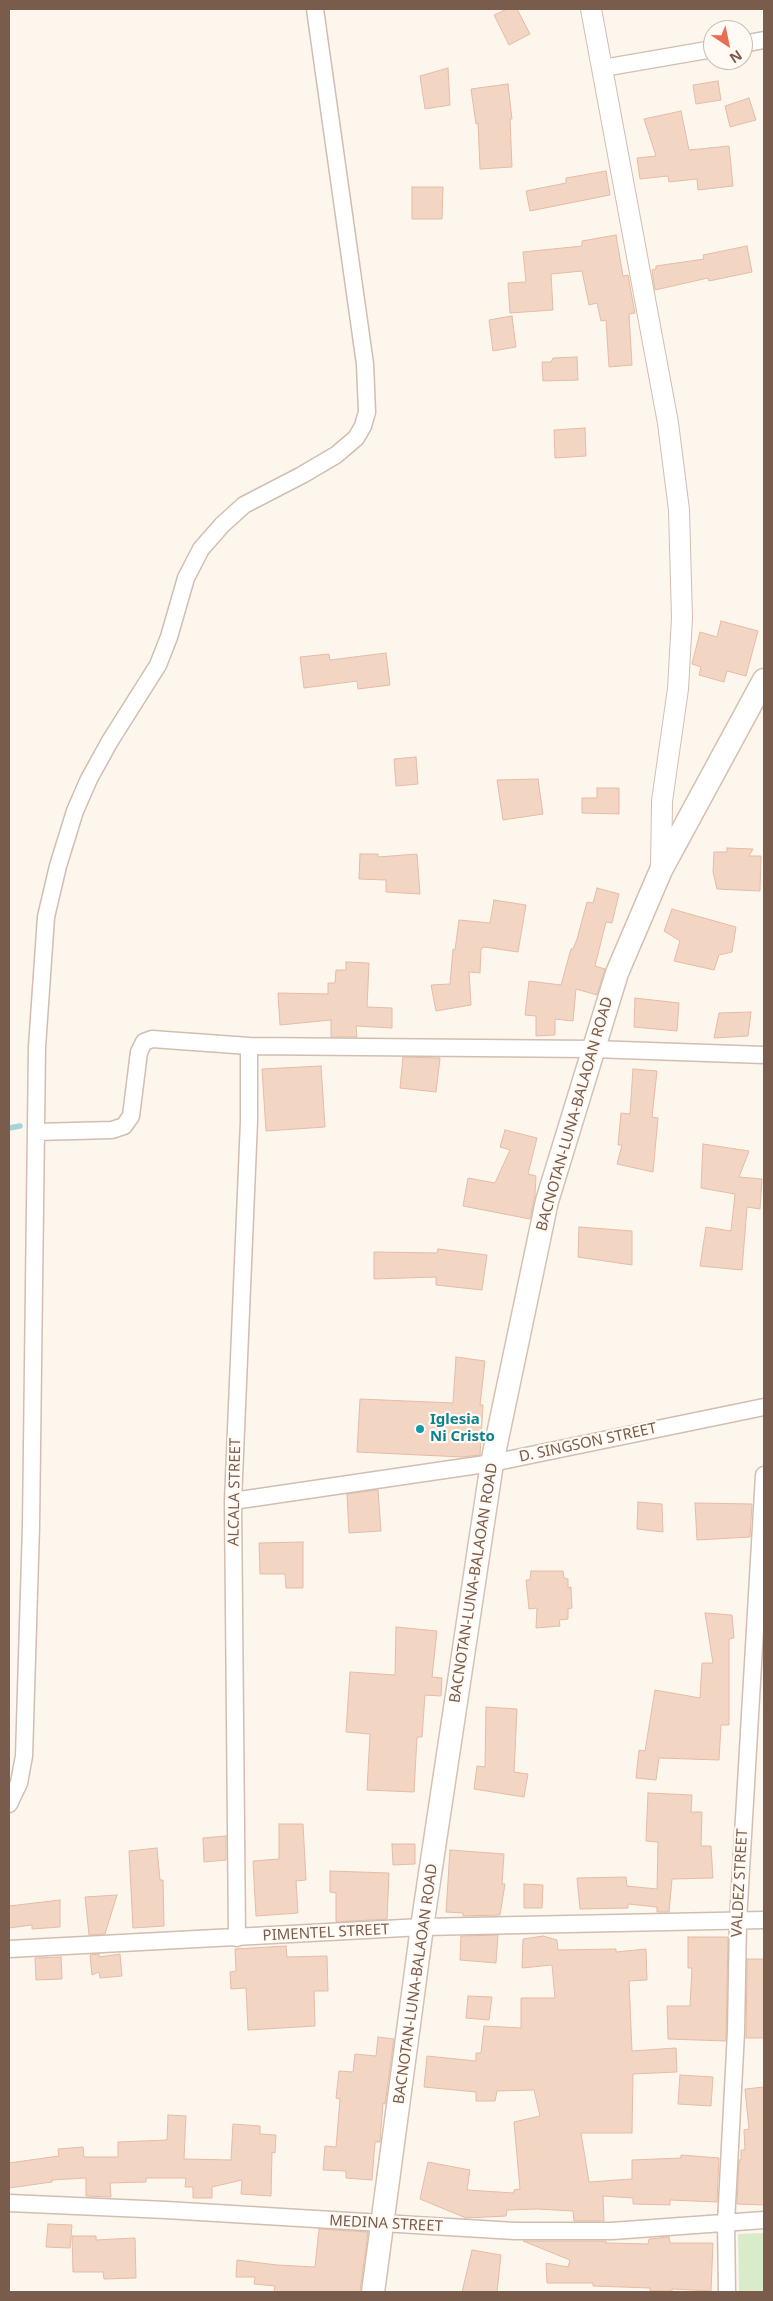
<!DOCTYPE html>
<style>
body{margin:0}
#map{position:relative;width:773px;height:2301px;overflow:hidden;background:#fdf6ec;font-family:"Noto Sans",sans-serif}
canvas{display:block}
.frame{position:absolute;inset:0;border:10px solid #7a5c4d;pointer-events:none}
.north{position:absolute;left:703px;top:20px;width:50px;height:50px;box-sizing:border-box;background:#fffaf3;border:1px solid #cabbb1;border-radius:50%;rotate:146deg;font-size:14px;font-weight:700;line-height:20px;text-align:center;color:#7a5c4d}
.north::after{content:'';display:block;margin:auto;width:18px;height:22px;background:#e76f51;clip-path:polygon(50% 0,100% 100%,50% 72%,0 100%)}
</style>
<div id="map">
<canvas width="773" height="2301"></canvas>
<div class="frame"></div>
<div class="north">N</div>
</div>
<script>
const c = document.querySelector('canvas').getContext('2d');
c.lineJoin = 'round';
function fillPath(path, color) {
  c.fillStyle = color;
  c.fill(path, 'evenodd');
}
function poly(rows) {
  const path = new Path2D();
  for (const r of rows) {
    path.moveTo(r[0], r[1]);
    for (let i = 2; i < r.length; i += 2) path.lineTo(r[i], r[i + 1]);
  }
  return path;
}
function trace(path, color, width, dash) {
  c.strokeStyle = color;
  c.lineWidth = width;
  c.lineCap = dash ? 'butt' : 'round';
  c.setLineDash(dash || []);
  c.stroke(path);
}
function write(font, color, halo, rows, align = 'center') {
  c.font = font + ' "Noto Sans",sans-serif';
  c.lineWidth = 4.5;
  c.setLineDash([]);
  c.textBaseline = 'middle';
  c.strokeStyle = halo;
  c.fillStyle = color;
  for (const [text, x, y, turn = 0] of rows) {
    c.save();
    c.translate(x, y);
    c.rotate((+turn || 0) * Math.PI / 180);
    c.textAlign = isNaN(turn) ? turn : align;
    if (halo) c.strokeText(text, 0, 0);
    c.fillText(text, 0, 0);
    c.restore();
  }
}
fillPath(poly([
 [764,2233,764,2292,739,2292,738,2234]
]), '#d8ecc9');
trace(poly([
 [9,1128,20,1126]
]), '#a5d3da', 5.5);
const building = poly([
 [507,9,517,9,530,34,509,45,494,15,507,9],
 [448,68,450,105,425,109,420,76,448,68],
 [718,81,721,100,696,104,693,85,718,81],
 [508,84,512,119,510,119,512,167,480,169,478,123,476,124,471,89,508,84],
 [749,98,756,120,730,127,725,106,749,98],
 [681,111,689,150,729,146,733,186,698,190,697,179,669,182,668,176,640,179,637,158,656,156,644,119,681,111],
 [606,171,610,195,530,211,526,191,566,183,566,178,606,171],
 [412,187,443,187,442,219,412,219,412,187],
 [616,235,623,276,628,275,635,313,629,314,632,365,609,367,606,320,601,321,597,303,589,305,582,271,551,274,553,310,510,313,508,283,526,282,523,252,582,246,582,241,616,235],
 [747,246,752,272,709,281,708,278,655,290,652,270,656,269,656,266,704,259,703,255,747,246],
 [512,316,516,347,493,351,489,320,512,316],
 [577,357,578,380,543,381,542,362,551,362,553,358,577,357],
 [585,428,586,456,555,458,554,430,585,428],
 [721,621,758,631,746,676,727,671,724,682,699,675,701,667,692,664,700,632,717,637,721,621],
 [386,653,390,685,358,689,357,681,304,688,300,657,329,654,330,660,386,653],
 [416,757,418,784,396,786,394,759,416,757],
 [538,779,543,814,503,820,497,780,538,779],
 [597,788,619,788,619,814,582,813,582,798,597,798,597,788],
 [727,848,753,849,749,856,761,856,760,891,717,889,713,872,714,852,727,852,727,848],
 [360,854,378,854,378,857,417,854,420,894,386,892,386,880,359,879,360,854],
 [597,888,619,894,612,923,606,922,595,966,605,969,597,995,576,989,573,1021,555,1019,555,1035,536,1036,536,1016,525,1015,529,981,561,985,571,949,573,949,577,939,587,902,593,903,597,888],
 [494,900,526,905,518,952,484,947,481,949,480,973,469,972,471,1005,436,1011,431,985,450,984,453,949,455,950,459,920,490,923,494,900],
 [672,909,736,927,732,952,719,955,714,970,674,961,680,941,664,931,672,909],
 [346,962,369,963,367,1007,392,1008,392,1028,356,1026,357,1037,331,1037,331,1020,280,1025,278,993,328,994,328,983,335,983,336,970,346,970,346,962],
 [635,998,679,1003,677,1031,634,1027,635,998],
 [751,1012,748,1036,714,1038,719,1013,751,1012],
 [403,1057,440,1058,436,1092,400,1088,403,1057],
 [321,1066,325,1127,266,1131,262,1069,321,1066],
 [633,1069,657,1071,652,1117,658,1118,653,1172,617,1164,622,1145,618,1145,621,1113,630,1114,633,1069],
 [505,1130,537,1138,528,1174,536,1176,535,1195,530,1219,463,1206,468,1178,495,1183,510,1150,500,1147,505,1130],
 [703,1144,749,1151,739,1177,762,1179,760,1209,747,1207,742,1270,700,1266,706,1227,731,1231,735,1194,701,1188,703,1144],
 [579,1227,632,1231,632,1265,578,1257,579,1227],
 [438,1249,487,1255,482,1290,436,1285,436,1277,374,1279,374,1252,437,1253,438,1249],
 [456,1357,485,1361,480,1405,483,1405,480,1455,462,1457,357,1452,360,1399,453,1403,456,1357],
 [378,1490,381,1531,349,1533,347,1494,378,1490],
 [638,1502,662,1504,663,1532,637,1529,638,1502],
 [695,1503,752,1504,750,1537,697,1540,695,1503],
 [303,1542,303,1588,286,1588,285,1574,260,1574,259,1543,303,1542],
 [531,1571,563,1571,564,1578,568,1579,568,1588,571,1587,572,1608,568,1609,568,1619,559,1620,560,1626,536,1628,537,1608,529,1609,526,1580,530,1580,531,1571],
 [705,1613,732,1615,734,1638,729,1639,729,1725,721,1725,719,1760,659,1758,656,1780,636,1778,639,1750,645,1751,655,1690,700,1698,702,1663,713,1663,705,1613],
 [396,1627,437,1631,432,1677,442,1678,441,1696,425,1695,422,1737,417,1737,414,1792,367,1790,370,1734,346,1732,350,1672,395,1675,396,1627],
 [486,1707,517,1709,514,1772,528,1774,524,1797,474,1789,477,1766,485,1767,486,1707],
 [648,1793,692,1795,691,1812,702,1812,701,1846,711,1846,713,1878,672,1879,669,1912,657,1912,657,1907,628,1904,628,1908,580,1909,577,1878,626,1877,627,1886,657,1889,658,1842,646,1841,648,1793],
 [279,1824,303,1824,306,1880,296,1881,298,1913,256,1916,253,1861,279,1859,279,1824],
 [226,1836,226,1860,204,1862,203,1838,226,1836],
 [392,1844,415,1844,415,1864,393,1865,392,1844],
 [157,1848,160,1880,163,1880,164,1926,133,1928,129,1851,157,1848],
 [450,1850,504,1854,502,1884,505,1884,500,1915,463,1916,463,1913,446,1912,450,1850],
 [330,1871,389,1873,387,1919,336,1922,336,1893,330,1892,330,1871],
 [524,1884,543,1885,542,1908,524,1908,524,1884],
 [117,1895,105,1934,89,1935,85,1897,117,1895],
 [60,1900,60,1927,32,1929,32,1925,9,1928,9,1906,60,1900],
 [498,1935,496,1963,460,1960,461,1936,498,1935],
 [543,1936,557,1940,558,1950,616,1949,616,1952,646,1949,647,1980,629,1981,632,2051,676,2048,677,2072,633,2074,632,2133,581,2133,589,2182,632,2179,632,2160,681,2158,681,2155,719,2158,717,2202,670,2200,670,2205,633,2204,633,2198,603,2196,604,2221,574,2221,573,2211,537,2209,507,2210,506,2216,466,2218,420,2199,428,2162,470,2170,467,2190,514,2193,514,2190,520,2189,514,2122,540,2116,534,2090,497,2091,495,2101,476,2101,476,2092,424,2087,427,2056,476,2061,476,2053,481,2053,484,2026,521,2028,521,1998,555,1998,552,1965,522,1968,523,1939,543,1936],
 [688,1937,728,1937,726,2041,668,2039,667,2006,690,2006,692,1968,688,1968,688,1937],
 [286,1946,287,1957,327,1956,328,1991,314,1991,315,2026,248,2030,246,1988,231,1989,230,1972,236,1971,235,1949,286,1946],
 [99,1954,99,1957,120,1954,122,1976,100,1978,99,1972,92,1975,90,1955,99,1954],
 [61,1957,62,1979,36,1980,35,1958,61,1957],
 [747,1959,764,1959,764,2038,746,2038,747,1959],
 [468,1996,492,1997,489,2020,466,2018,468,1996],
 [378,2037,394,2039,385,2104,383,2103,380,2142,375,2142,372,2180,346,2178,346,2171,323,2170,325,2146,336,2147,340,2099,336,2098,339,2071,353,2072,355,2054,376,2056,378,2037],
 [680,2075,713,2077,711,2106,678,2104,680,2075],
 [764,2087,764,2205,737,2204,739,2160,741,2160,741,2150,745,2150,744,2130,749,2129,745,2089,764,2087],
 [168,2115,186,2116,184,2159,231,2160,233,2124,260,2126,260,2134,276,2135,275,2153,272,2152,271,2196,241,2194,242,2180,212,2187,212,2198,193,2198,193,2187,185,2187,186,2178,146,2178,146,2182,110,2183,111,2197,86,2196,86,2178,52,2180,52,2182,9,2188,9,2163,59,2156,58,2149,83,2147,84,2157,118,2157,118,2142,167,2140,168,2115],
 [48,2224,72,2225,70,2248,46,2247,48,2224],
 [319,2229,368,2232,360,2292,274,2292,275,2286,254,2284,255,2277,236,2277,237,2260,277,2265,315,2267,319,2229],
 [72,2236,96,2236,96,2240,135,2238,136,2278,104,2279,103,2272,73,2272,72,2236],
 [669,2237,670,2243,713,2243,711,2291,672,2289,672,2291,650,2291,650,2288,593,2286,593,2283,547,2283,546,2263,568,2267,570,2260,523,2241,606,2241,606,2243,648,2244,649,2239,669,2237],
 [472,2250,501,2255,497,2292,462,2292,472,2250]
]);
fillPath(building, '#f3d5c3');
trace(building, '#e6bba3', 1);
const minor = poly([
 [743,44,764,40],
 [603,68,713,49],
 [36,1132,112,1130,124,1126,131,1116,139,1052,144,1042,152,1039,249,1046,593,1049,764,1055],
 [233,1501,492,1463,764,1407],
 [9,1804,19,1783,24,1756,31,1526,37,1047,46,917,58,866,75,811,89,779,110,741,158,665,169,637,186,578,201,549,222,525,244,505,302,475,336,455,356,438,363,426,367,412,365,364,315,9],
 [237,1938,233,1501,249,1121,249,1046],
 [9,1949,422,1927,764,1920],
 [9,2203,166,2210,515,2231,612,2231,764,2220],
 [727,2292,726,2223,736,2032,738,1921,764,1475]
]);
const tertiary = poly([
 [591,9,668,423,679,510,682,618,678,689,662,801,661,870]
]);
const secondary = poly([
 [373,2292,422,1927,492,1463,547,1201,617,973,661,870,764,680]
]);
trace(minor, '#d1beb0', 19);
trace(tertiary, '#d1beb0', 22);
trace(secondary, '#d6c0b0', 25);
trace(minor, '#fff', 16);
trace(tertiary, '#fff', 20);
trace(secondary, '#fff', 22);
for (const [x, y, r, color] of [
 [420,1429,5,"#0f9aa8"]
]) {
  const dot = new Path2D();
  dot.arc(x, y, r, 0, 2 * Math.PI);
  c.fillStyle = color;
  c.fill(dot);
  trace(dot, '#fffaf3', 2);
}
write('15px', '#7a5c4d', '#fffaf3', [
 ["BACNOTAN-LUNA-BALAOAN ROAD",575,1114,-74],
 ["D. SINGSON STREET",588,1443,-12],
 ["ALCALA STREET",235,1492,-89],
 ["BACNOTAN-LUNA-BALAOAN ROAD",474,1583,-81],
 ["VALDEZ STREET",740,1883,-87],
 ["PIMENTEL STREET",326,1933,-3],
 ["BACNOTAN-LUNA-BALAOAN ROAD",416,1984,-82],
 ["MEDINA STREET",386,2224,3]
]);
write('bold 15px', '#0d838f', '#fffaf3', [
 ["Iglesia",430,1420],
 ["Ni Cristo",430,1437]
], 'left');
</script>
